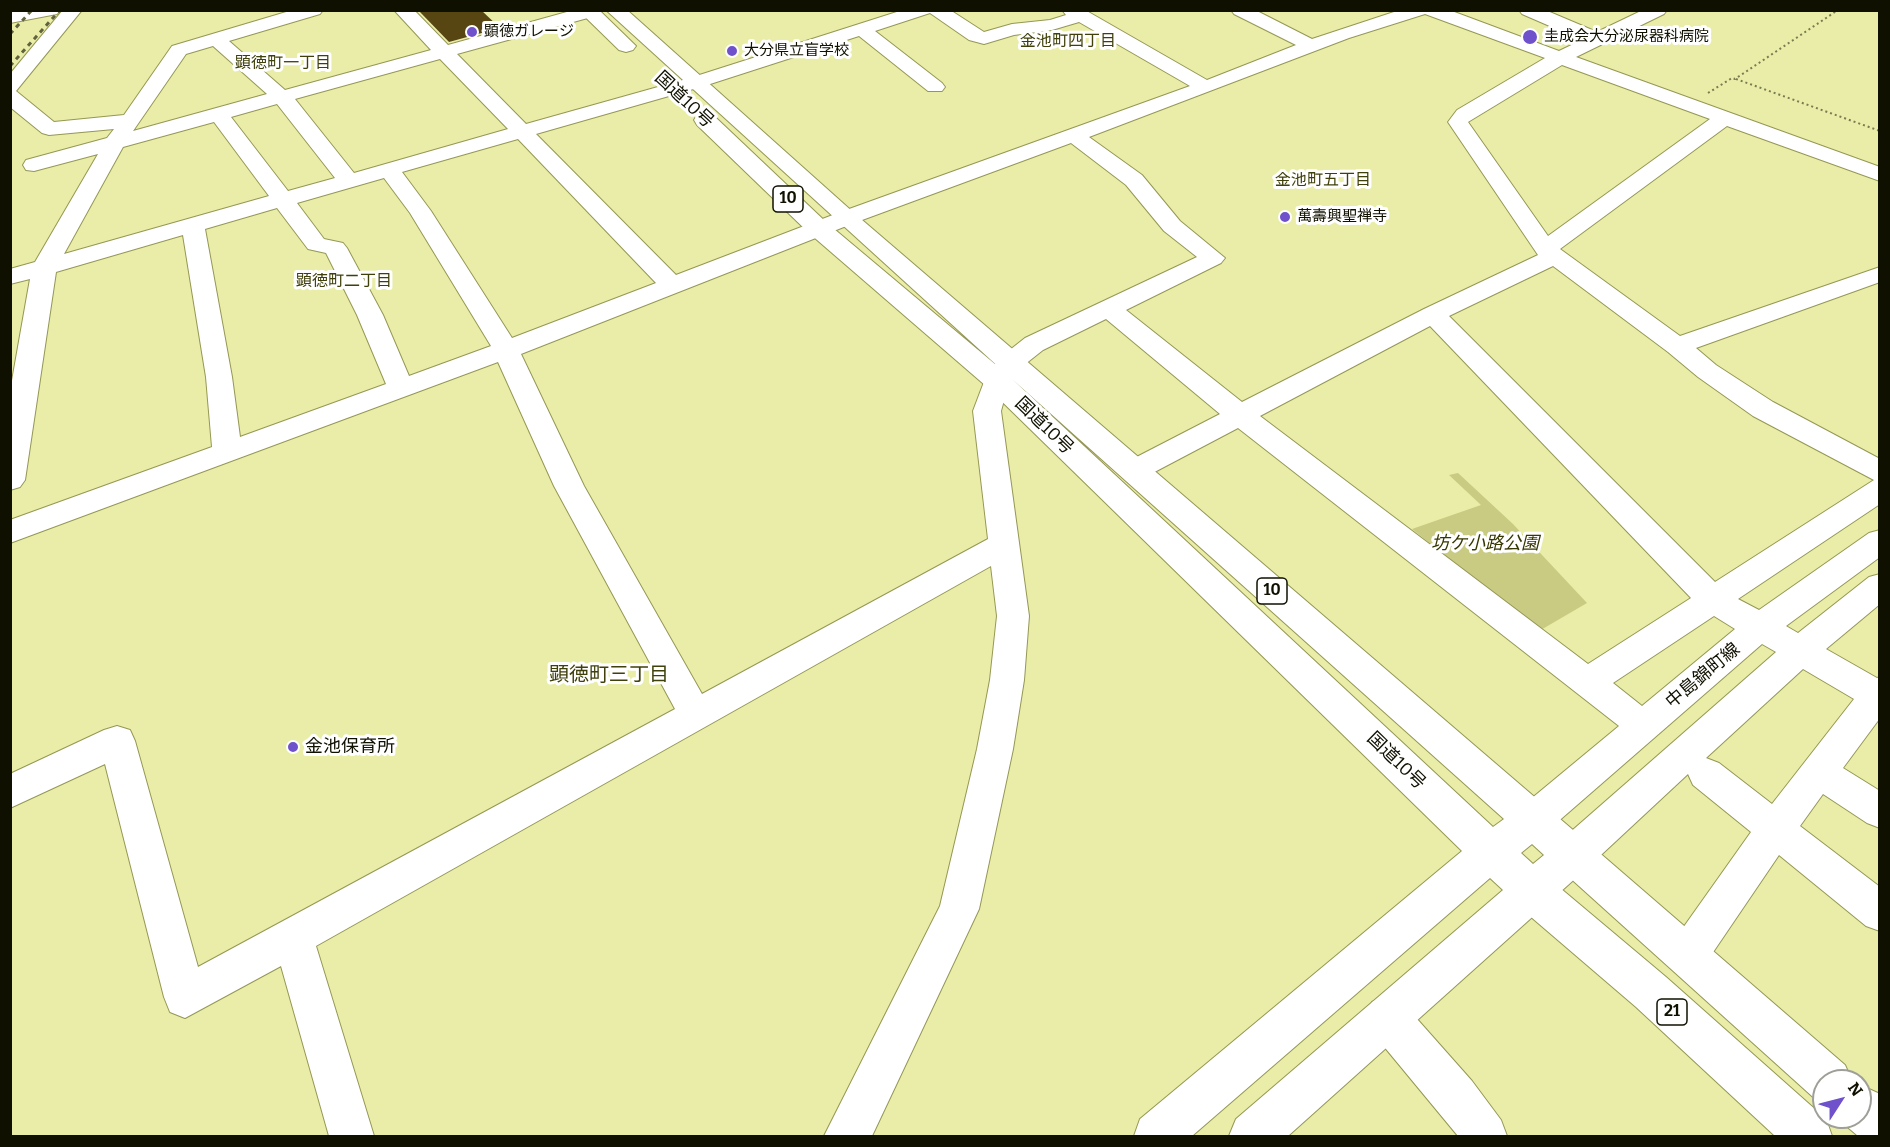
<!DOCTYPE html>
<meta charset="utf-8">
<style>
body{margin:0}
#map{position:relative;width:1890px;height:1147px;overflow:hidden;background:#e9eda7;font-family:Bitter,serif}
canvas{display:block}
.frame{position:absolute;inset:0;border:12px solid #101000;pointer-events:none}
.north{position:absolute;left:1812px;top:1069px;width:60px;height:60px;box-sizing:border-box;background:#fff;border:2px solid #9f9f99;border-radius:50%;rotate:54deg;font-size:16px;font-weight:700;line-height:24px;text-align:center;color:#101000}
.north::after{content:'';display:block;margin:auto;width:21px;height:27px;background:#6f51cb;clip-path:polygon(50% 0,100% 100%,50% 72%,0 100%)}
</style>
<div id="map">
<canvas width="1890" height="1147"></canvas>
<div class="frame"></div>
<div class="north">N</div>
</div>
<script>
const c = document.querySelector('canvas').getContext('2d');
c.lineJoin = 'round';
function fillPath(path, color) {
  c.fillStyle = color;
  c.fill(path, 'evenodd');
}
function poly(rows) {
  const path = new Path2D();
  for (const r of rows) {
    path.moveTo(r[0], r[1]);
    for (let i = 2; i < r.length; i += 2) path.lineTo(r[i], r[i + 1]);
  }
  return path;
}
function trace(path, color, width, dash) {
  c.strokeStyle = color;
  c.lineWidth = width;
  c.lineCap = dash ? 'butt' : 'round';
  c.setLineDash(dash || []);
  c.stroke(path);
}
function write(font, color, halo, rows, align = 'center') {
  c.font = font + ' Bitter,"Noto Sans JP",serif';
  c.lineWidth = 6;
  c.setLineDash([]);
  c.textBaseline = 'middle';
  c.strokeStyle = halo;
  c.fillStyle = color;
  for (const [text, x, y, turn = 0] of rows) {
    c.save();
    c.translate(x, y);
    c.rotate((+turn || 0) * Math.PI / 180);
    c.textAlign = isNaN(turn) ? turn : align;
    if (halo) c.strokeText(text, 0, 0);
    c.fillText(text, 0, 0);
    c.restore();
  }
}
fillPath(poly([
 [1458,473,1513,524,1587,603,1539,631,1412,529,1481,505,1449,475]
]), '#c8cb81');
fillPath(poly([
 [418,10,481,10,500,28,449,42]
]), '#574612');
const minor = poly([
 [21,10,60,10,57,14,10,23,10,12,21,10],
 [63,10,82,10,16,91,54,122,124,115,172,46,293,10,323,10,320,14,229,41,285,90,431,50,394,10,414,10,448,45,574,10,597,10,595,16,457,54,526,124,690,78,903,10,950,10,984,32,1012,24,1050,20,1066,15,1062,10,1085,10,1207,80,1296,45,1234,14,1231,10,1255,10,1312,39,1400,10,1449,10,1559,51,1582,40,1522,14,1519,10,1545,10,1597,32,1643,10,1667,10,1664,14,1576,57,1880,167,1880,181,1727,126,1560,249,1680,336,1880,267,1880,282,1696,348,1716,365,1773,402,1880,459,1880,504,1738,599,1759,610,1869,533,1880,530,1880,557,1786,626,1798,633,1869,577,1880,574,1880,604,1826,649,1877,678,1880,677,1880,718,1843,768,1880,791,1880,828,1867,823,1823,794,1800,826,1880,887,1880,931,1866,926,1779,855,1701,970,1687,976,1673,970,1667,956,1673,942,1751,832,1693,785,1688,774,1587,868,1573,873,1559,868,1554,855,1559,842,1776,652,1762,644,1546,832,1533,837,1520,832,1514,820,1520,808,1619,726,1238,428,1145,477,1135,480,1125,477,1120,470,1125,463,1220,414,1106,319,1043,350,1019,369,1009,382,1001,411,1029,616,1024,680,1013,749,979,909,872,1136,824,1136,940,906,977,749,990,680,997,616,991,566,316,946,374,1136,329,1136,281,966,185,1018,170,1012,164,997,105,764,10,808,10,774,104,730,117,726,130,730,135,741,198,967,675,709,554,486,498,362,10,543,10,520,212,447,206,377,183,235,56,272,25,480,20,487,10,490,10,392,30,279,10,284,10,269,35,262,98,154,34,171,26,170,23,165,26,160,107,138,114,129,49,135,42,133,10,107,10,74,63,10],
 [930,13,969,40,984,44,1014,35,1052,30,1079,22,1190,86,838,213,676,275,536,134,704,86,859,36,928,91,942,91,945,87,942,83,875,31,930,13],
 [1425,14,1545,58,1457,110,1448,122,1538,255,1424,309,1242,402,1126,310,1221,263,1225,258,1180,221,1142,175,1089,137,1349,38,1425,14],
 [213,46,267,94,133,131,186,54,213,46],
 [440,59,508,129,354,173,295,99,440,59],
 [1562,65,1710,119,1548,236,1468,122,1562,65],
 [277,104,335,178,288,191,231,117,277,104],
 [214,122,269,196,64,254,123,147,214,122],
 [518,139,656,283,512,338,431,211,402,172,518,139],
 [1071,143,1126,185,1164,231,1197,257,1025,338,1001,357,987,374,973,411,988,539,702,694,584,486,521,354,854,223,1071,143],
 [384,178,410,213,491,346,409,376,383,315,347,248,343,243,324,239,297,203,384,178],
 [277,208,308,249,326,253,357,315,386,384,240,437,232,377,205,229,277,208],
 [1553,266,1668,352,1698,377,1753,416,1874,480,1715,582,1449,316,1553,266],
 [1430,326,1691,598,1588,664,1260,416,1430,326],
 [1714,616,1735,629,1642,706,1613,683,1714,616],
 [1803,669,1854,699,1772,804,1719,763,1706,758,1803,669],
 [1387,996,1402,1002,1472,1081,1501,1120,1507,1136,1458,1136,1372,1032,1366,1017,1372,1002,1387,996]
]);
const major = poly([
 [1573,836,1587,842,1845,1065,1852,1081,1824,1081,1824,1102,1813,1097,1559,868,1553,855,1559,842,1573,836],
 [1532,871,1547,877,1666,977,1826,1119,1832,1136,1775,1136,1636,1007,1517,905,1511,891,1517,877,1532,871],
 [1860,1085,1880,1094,1880,1136,1858,1136,1844,1124,1840,1117,1860,1117,1860,1085]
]);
const highway = poly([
 [578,10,599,10,636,46,633,50,626,52,619,50,578,10],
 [606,10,627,10,854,213,1587,842,1593,855,1587,868,1288,1136,1229,1136,1236,1119,1503,890,1490,878,1192,1136,1134,1136,1140,1119,1462,851,986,386,809,233,697,125,694,120,697,115,705,114,713,115,827,223,1002,370,606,10],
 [1012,379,1504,819,1493,827,1012,379],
 [1532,844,1544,855,1533,864,1521,853,1532,844]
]);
trace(minor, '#959754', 2);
trace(major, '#959754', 2);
trace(highway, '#959754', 2);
trace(poly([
 [1736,79,1880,131],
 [1708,93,1732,78,1735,79,1838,10]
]), '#797b51', 2, [2, 3]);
fillPath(minor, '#fff');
fillPath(major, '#fff');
fillPath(highway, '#fff');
trace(poly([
 [10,34,32,10],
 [10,66,60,10]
]), '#61633e', 3, [4.5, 4.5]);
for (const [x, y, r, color] of [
 [472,32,6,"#6f51cb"],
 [1530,37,8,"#6f51cb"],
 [732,51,6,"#6f51cb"],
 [1285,217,6,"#6f51cb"],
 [293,747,6,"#6f51cb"]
]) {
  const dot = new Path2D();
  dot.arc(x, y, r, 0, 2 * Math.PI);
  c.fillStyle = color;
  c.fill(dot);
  trace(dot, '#fff', 2);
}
write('15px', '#101000', '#fff', [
 ["顕徳ガレージ",484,32],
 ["圭成会大分泌尿器科病院",1544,37],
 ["大分県立盲学校",744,51],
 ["萬壽興聖禅寺",1297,217]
], 'left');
write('16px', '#3f400a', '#fff', [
 ["金池町四丁目",1068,42],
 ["顕徳町一丁目",283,64],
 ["金池町五丁目",1323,181],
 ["顕徳町二丁目",344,282]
]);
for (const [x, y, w] of [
 [788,199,30],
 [1272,591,30],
 [1672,1012,30]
]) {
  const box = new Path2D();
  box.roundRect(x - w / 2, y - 13, w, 26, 4.5);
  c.fillStyle = '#fff';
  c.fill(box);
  trace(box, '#101000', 1.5);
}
write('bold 16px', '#101000', null, [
 ["10",788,199],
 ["10",1272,591],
 ["21",1672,1012]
]);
write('18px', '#101000', '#fff', [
 ["国道10号",684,100,43],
 ["国道10号",1044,426,44],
 ["中島錦町線",1703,676,-40],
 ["国道10号",1396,761,44]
]);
write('italic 18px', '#373701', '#fff', [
 ["坊ケ小路公園",1485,544]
]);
write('18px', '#101000', '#fff', [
 ["金池保育所",305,747]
], 'left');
write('20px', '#3f400a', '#fff', [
 ["顕徳町三丁目",609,675]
]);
</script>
